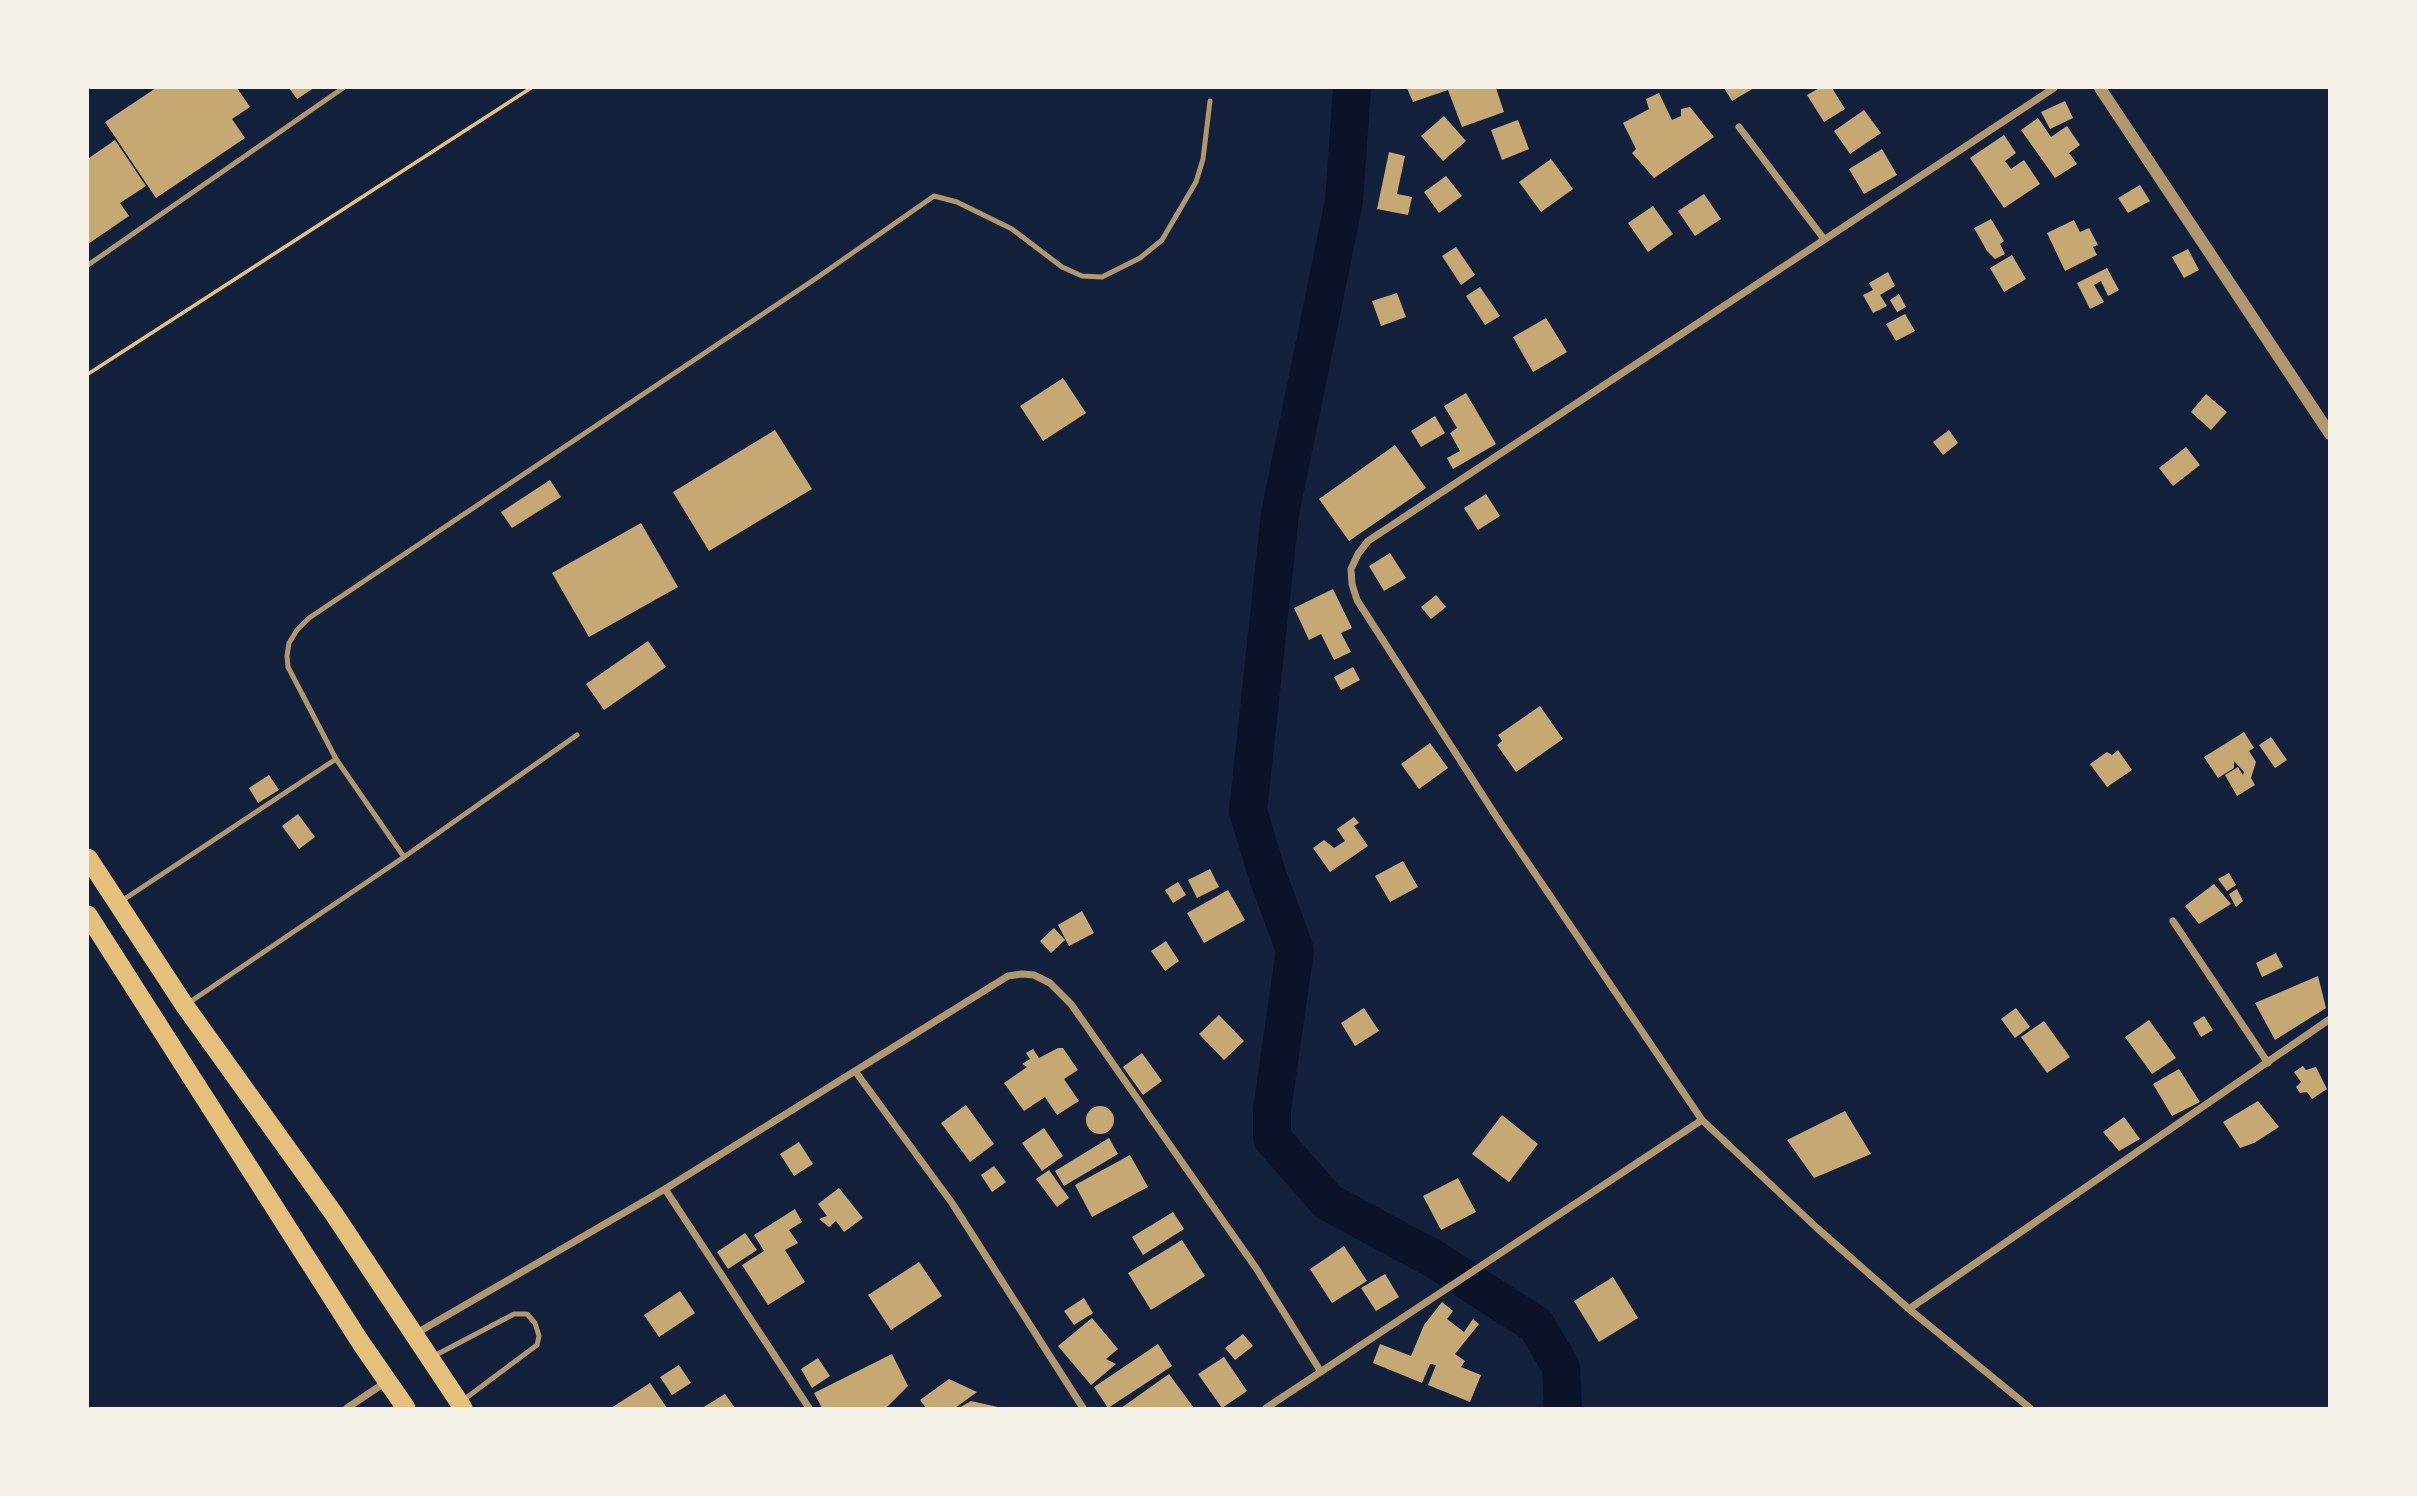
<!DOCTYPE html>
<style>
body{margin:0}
#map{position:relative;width:2417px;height:1496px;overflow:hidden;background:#14213d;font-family:Barlow,sans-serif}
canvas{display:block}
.frame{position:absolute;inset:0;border:89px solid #f6f1e7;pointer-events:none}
</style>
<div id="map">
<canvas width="2417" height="1496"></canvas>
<div class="frame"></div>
</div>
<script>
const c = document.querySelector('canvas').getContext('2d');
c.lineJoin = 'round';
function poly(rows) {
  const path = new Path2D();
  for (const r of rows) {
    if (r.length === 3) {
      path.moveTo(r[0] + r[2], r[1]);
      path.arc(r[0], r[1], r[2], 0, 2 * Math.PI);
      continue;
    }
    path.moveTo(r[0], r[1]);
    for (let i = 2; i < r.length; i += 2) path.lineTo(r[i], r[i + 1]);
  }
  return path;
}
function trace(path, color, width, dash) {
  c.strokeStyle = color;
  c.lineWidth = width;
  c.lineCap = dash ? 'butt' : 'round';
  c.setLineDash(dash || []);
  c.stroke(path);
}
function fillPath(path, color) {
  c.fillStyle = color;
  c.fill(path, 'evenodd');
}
trace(poly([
 [1352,88,1344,201,1280,514,1248,811,1267,874,1295,950,1272,1110,1272,1138,1328,1202,1434,1259,1536,1325,1561,1367,1563,1408]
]), '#0b132b', 38);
fillPath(poly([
 [156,88,237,88,250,107,232,119,245,138,156,198,105,122],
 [289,88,314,88,297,99],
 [1407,88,1496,88,1504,112,1462,127,1448,90,1413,102],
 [1724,88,1754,88,1732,101],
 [1819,88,1832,88,1845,109,1824,122,1807,95],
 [1659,93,1672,120,1681,116,1681,109,1690,107,1714,137,1654,178,1632,153,1636,149,1623,123,1649,109,1646,99],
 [2065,101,2073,118,2050,129,2041,112],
 [1864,110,1881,133,1850,154,1834,131],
 [1444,116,1466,141,1443,161,1421,136],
 [2038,118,2051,137,2067,126,2080,145,2069,153,2077,164,2055,178,2021,130],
 [1518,120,1529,149,1502,160,1491,130],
 [2004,135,2016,153,2005,161,2011,169,2024,160,2040,184,2004,208,1970,158],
 [115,140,146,186,120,203,129,216,88,244,88,155,89,158],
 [1882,149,1897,175,1864,194,1849,169],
 [1389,152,1405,156,1397,194,1412,197,1408,215,1377,209],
 [1551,159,1573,189,1541,212,1519,182],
 [1446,176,1462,196,1439,213,1424,192],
 [2140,185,2150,201,2128,213,2118,198],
 [1704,194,1721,219,1695,236,1678,211],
 [1653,206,1673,234,1648,252,1628,223],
 [1991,219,2004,241,2000,244,2005,254,1995,259,1987,251,1974,228],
 [2074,220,2080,232,2089,228,2098,245,2093,247,2097,255,2065,271,2047,233],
 [1456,247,1475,275,1461,285,1442,256],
 [2188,249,2199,270,2184,278,2172,257],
 [2012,255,2026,279,2004,292,1990,268],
 [2107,268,2119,290,2108,296,2101,281,2094,285,2104,302,2090,309,2077,283],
 [1888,272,1895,286,1880,295,1887,306,1873,313,1863,295,1873,290,1869,283],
 [1480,287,1500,316,1485,325,1466,296],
 [1397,293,1406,317,1381,326,1372,301],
 [1899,294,1906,307,1897,312,1890,300],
 [1905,314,1915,331,1896,341,1886,324],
 [1546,318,1567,352,1533,372,1513,337],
 [1063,378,1086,413,1043,441,1020,406],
 [1466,393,1496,444,1453,469,1447,458,1460,451,1450,433,1457,428,1444,406],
 [2206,394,2227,412,2211,430,2191,412],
 [1435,416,1445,433,1421,447,1411,431],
 [775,430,812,489,709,551,673,492],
 [1949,430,1958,443,1943,455,1933,442],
 [1395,445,1426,488,1349,541,1319,499],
 [2186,447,2200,465,2173,486,2159,468],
 [550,480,561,497,512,528,501,512],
 [1486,494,1500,516,1478,530,1464,508],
 [641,523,678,587,589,637,552,573],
 [1390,553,1406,578,1384,591,1369,566],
 [1333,589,1352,628,1341,633,1351,652,1334,660,1321,634,1309,640,1294,608],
 [1436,595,1446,607,1431,619,1421,607],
 [648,641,666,667,604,710,586,684],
 [1353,667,1360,680,1341,690,1334,677],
 [1540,706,1563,739,1516,772,1497,745,1502,741,1498,735],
 [2244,732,2254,748,2249,751,2256,762,2251,778,2255,785,2237,796,2225,775,2238,767,2243,775,2244,772,2234,761,2234,768,2218,778,2204,757],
 [2271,737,2287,760,2275,768,2259,745],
 [1430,743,1448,768,1419,789,1401,764],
 [2118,750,2132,770,2107,787,2090,764,2107,752,2112,755],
 [269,775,279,790,258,803,249,788],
 [298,814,315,837,299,849,282,826],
 [1354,817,1359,823,1354,826,1368,846,1330,872,1313,848,1324,840,1334,848,1345,841,1337,829],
 [1403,861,1418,887,1390,902,1375,876],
 [1210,869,1219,887,1197,898,1188,880],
 [2229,873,2236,885,2227,891,2218,879],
 [1178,882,1186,895,1173,903,1165,890],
 [2214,884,2231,904,2199,924,2185,906],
 [2237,889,2243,901,2236,907,2229,894],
 [1228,890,1245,920,1204,943,1187,913],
 [1082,911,1094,933,1069,946,1058,925],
 [1054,928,1065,940,1051,953,1040,941],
 [1166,941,1179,961,1165,971,1151,951],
 [2276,953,2283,967,2262,977,2256,963],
 [2318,976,2326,1008,2275,1040,2255,1003],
 [1364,1008,1379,1031,1355,1046,1341,1023],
 [2016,1008,2030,1027,2015,1038,2001,1019],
 [1219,1015,1244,1041,1224,1060,1199,1034],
 [2204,1016,2213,1030,2201,1037,2193,1023],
 [2149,1020,2176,1058,2152,1074,2125,1037],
 [2044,1021,2070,1057,2047,1073,2021,1037],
 [1058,1048,1063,1048,1078,1070,1064,1079,1079,1101,1057,1115,1045,1097,1024,1111,1004,1083,1027,1067,1022,1064,1030,1059,1026,1053,1033,1049,1039,1058],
 [1142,1053,1162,1081,1143,1095,1123,1067],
 [2303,1066,2306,1070,2316,1067,2327,1089,2312,1099,2307,1092,2300,1093,2296,1087,2301,1082,2294,1072],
 [2179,1069,2200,1102,2172,1116,2153,1084],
 [2258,1101,2279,1127,2254,1143,2240,1148,2223,1122],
 [966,1105,994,1144,970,1162,941,1123],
 [1100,1120,14],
 [1845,1111,1871,1154,1814,1178,1787,1140],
 [1502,1115,1538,1144,1509,1182,1472,1154],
 [2124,1117,2140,1139,2119,1151,2103,1132],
 [1044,1128,1063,1156,1042,1171,1022,1143],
 [1109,1138,1118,1154,1064,1186,1055,1171],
 [799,1142,813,1164,794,1176,780,1154],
 [1130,1155,1148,1187,1092,1217,1075,1185],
 [994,1166,1006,1182,992,1192,981,1175],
 [1049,1170,1069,1198,1057,1207,1036,1179],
 [1458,1178,1476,1212,1441,1230,1423,1196],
 [839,1188,863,1218,844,1232,836,1221,829,1227,819,1219,827,1216,818,1204],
 [795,1209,802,1222,789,1230,798,1243,785,1250,805,1282,768,1305,742,1265,764,1251,754,1235],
 [1173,1212,1184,1229,1143,1255,1132,1237],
 [745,1233,757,1250,728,1269,717,1252],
 [1182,1240,1205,1276,1151,1310,1128,1273],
 [1344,1246,1367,1281,1332,1303,1310,1269],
 [919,1262,942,1296,891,1330,868,1295],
 [1385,1274,1399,1297,1376,1311,1361,1288],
 [1613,1277,1638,1318,1599,1342,1574,1301],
 [680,1291,695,1313,659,1337,644,1315],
 [1084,1298,1093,1313,1074,1325,1064,1311],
 [1442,1302,1453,1311,1447,1319,1464,1332,1473,1319,1479,1324,1455,1354,1465,1361,1461,1367,1481,1375,1470,1402,1428,1385,1436,1365,1430,1364,1422,1383,1373,1363,1380,1344,1411,1356,1424,1325],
 [1092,1318,1118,1349,1106,1359,1116,1364,1091,1385,1058,1346],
 [1243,1334,1253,1346,1235,1360,1225,1348],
 [1158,1344,1172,1366,1108,1408,1094,1387],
 [892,1354,908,1386,886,1408,822,1408,814,1393],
 [1224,1357,1247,1391,1222,1408,1198,1374],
 [818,1358,830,1376,812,1388,801,1369],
 [679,1365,691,1383,672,1395,660,1377],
 [1169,1374,1194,1408,1121,1408],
 [949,1379,977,1392,955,1408,926,1408,920,1400],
 [650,1383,667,1408,611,1408],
 [725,1394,735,1408,702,1408],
 [971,1401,998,1407,998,1408,959,1408]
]), '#c6a872');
trace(poly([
 [88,374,531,88]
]), '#e5c07b', 3.5);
trace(poly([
 [88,265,343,88],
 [404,857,336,759,288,667,287,656,289,643,297,630,309,618,818,277,934,196,957,202,1012,229,1062,267,1082,276,1102,277,1140,258,1162,240,1196,182,1203,159,1210,101],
 [120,902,336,759],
 [187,1004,404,857,577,735],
 [434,1356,514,1314,527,1314,535,1323,539,1336,537,1345,462,1401]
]), '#b1986c', 5);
trace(poly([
 [1739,127,1824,239],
 [2173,921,2268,1063],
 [855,1071,952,1203,1083,1408],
 [665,1189,809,1408],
 [1909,1309,2330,1019],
 [415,1334,665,1189,1008,976,1022,974,1034,975,1050,983,1071,1004,1256,1268,1321,1372],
 [347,1408,386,1382],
 [1266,1408,1702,1120],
 [2030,1408,1909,1309,1817,1228,1702,1120,1496,816,1357,600,1352,584,1351,569,1358,554,1368,541,2054,88]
]), '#b1986c', 7);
trace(poly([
 [2100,88,2330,434]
]), '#b1986c', 12);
trace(poly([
 [88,858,185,1006,334,1214,463,1408],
 [88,915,361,1343,406,1408]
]), '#e5c07b', 19);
</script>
